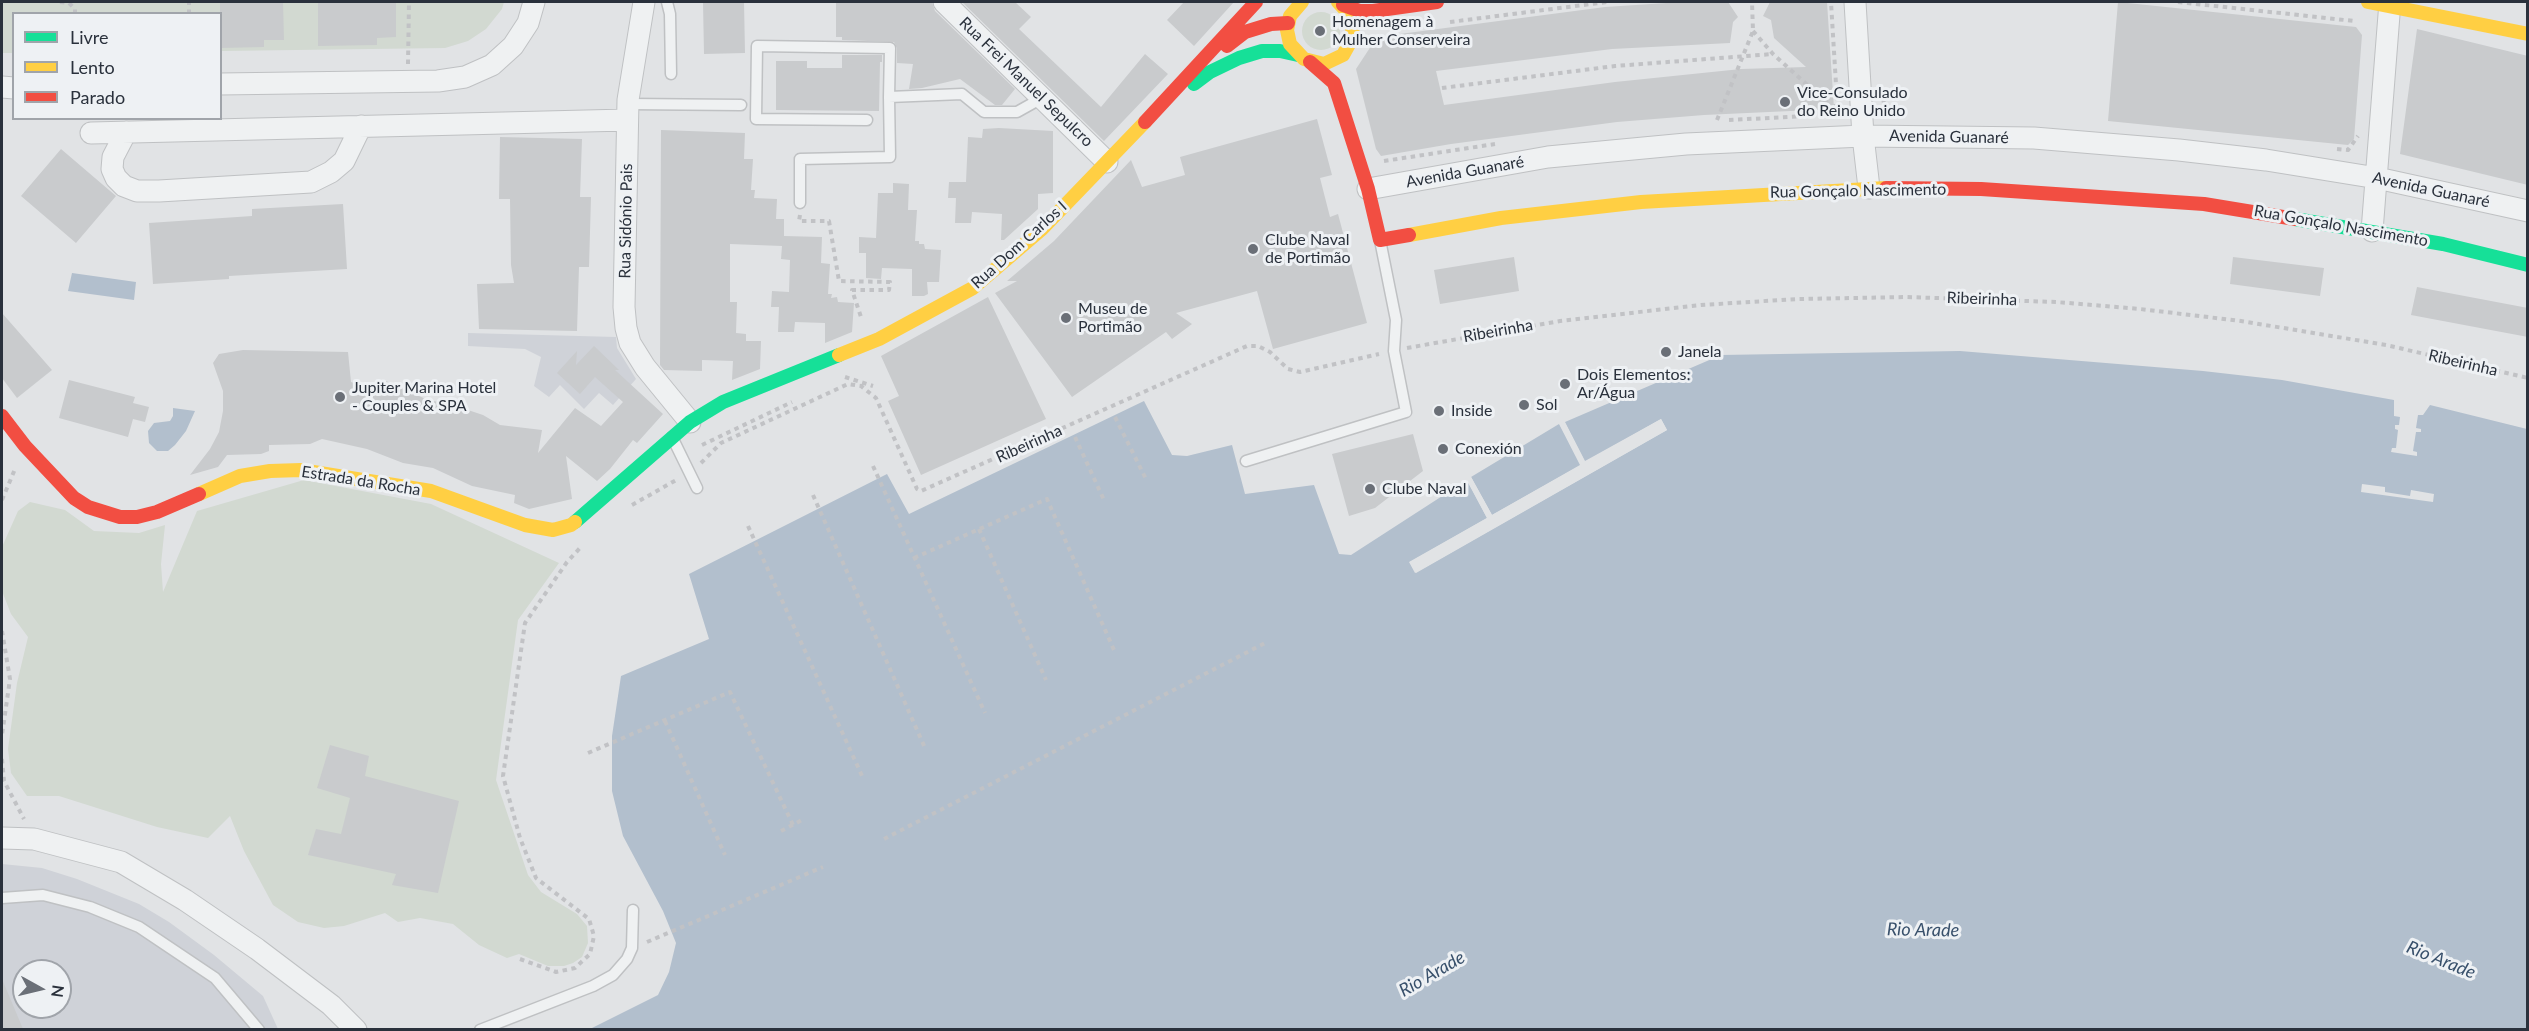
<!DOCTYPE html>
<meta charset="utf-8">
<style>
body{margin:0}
#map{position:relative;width:2529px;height:1031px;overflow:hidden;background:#e1e3e5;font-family:Lato,sans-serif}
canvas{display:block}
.frame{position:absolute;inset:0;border:3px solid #2a313c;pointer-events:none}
.legend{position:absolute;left:12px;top:12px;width:210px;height:108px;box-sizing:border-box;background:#eef1f4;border:2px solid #a0a4aa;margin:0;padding:8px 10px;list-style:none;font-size:18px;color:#2a313c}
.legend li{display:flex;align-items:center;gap:12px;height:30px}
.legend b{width:30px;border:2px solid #a0a4aa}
.north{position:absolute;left:12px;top:959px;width:60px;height:60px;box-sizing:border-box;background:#eef1f4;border:2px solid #a0a4aa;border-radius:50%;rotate:98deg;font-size:16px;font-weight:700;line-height:24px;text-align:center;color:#2a313c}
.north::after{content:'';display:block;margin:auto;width:21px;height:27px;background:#6a6f77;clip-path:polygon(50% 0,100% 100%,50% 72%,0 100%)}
</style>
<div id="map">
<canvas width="2529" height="1031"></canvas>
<div class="frame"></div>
<ul class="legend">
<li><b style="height:8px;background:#16e098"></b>Livre</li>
<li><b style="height:8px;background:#ffcf43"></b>Lento</li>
<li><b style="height:8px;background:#f24e42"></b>Parado</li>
</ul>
<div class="north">N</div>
</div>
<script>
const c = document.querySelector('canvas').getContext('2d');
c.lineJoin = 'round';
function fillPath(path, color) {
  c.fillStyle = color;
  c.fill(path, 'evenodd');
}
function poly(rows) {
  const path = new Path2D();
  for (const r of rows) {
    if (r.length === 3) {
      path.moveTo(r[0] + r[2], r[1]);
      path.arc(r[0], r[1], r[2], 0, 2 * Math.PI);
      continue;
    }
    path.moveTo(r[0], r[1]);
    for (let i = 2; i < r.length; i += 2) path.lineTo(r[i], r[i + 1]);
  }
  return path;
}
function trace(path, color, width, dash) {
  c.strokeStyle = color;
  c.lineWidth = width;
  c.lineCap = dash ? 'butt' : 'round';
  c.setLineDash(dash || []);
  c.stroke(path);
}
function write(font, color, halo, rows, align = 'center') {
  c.font = font + ' Lato,sans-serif';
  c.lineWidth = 6;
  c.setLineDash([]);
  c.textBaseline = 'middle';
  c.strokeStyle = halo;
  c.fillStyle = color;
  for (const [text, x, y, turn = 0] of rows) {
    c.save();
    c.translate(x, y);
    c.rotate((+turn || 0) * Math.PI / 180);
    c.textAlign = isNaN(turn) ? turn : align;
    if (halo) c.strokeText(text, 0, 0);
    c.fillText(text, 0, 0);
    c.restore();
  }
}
fillPath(poly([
 [468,333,616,337,617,348,636,379,613,405,599,393,584,409,560,385,549,397,534,386,541,357,525,349,468,346],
 [2,864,42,868,77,879,139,904,169,922,214,955,263,996,278,1029,2,1029],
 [24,971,60,971,60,1007,24,1007]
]), '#cfd2d8');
fillPath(poly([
 [2,2,504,2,502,9,486,29,468,41,445,48,221,51,220,14,14,14,13,53,2,53],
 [1321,31,19],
 [304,480,431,504,559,563,518,620,496,780,528,875,541,892,577,914,587,926,588,943,582,957,573,963,564,966,548,966,519,954,507,958,479,945,453,924,420,918,398,922,385,913,344,926,324,928,298,922,273,905,244,851,230,816,208,838,157,827,59,796,27,796,11,773,8,749,17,683,28,637,11,614,2,591,2,547,18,511,30,502,65,510,94,531,139,533,165,525,161,564,163,592,197,511]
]), '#d2d9d1');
fillPath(poly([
 [72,273,136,282,134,300,68,291],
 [1960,351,2203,371,2282,380,2394,400,2394,416,2400,417,2399,425,2395,425,2395,429,2398,430,2396,448,2392,448,2391,452,2417,456,2417,452,2413,451,2416,432,2421,432,2421,429,2416,428,2418,415,2423,415,2430,405,2527,429,2527,1029,588,1030,658,995,669,972,676,943,663,911,623,836,612,791,612,736,621,676,709,639,689,574,887,474,909,514,1144,401,1172,455,1187,456,1232,445,1245,494,1314,485,1339,554,1351,555,1467,480,1487,518,1410,562,1416,573,1667,430,1661,419,1585,461,1565,422,1721,355],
 [173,408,195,411,186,431,175,445,168,451,157,451,149,443,148,431,154,423,170,421,173,416],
 [1559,424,1580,465,1492,515,1471,477]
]), '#b2bfcd');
fillPath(poly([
 [1563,419,1585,462,1661,419,1667,430,1415,573,1409,562,1487,518,1465,477,1470,475,1492,515,1581,465,1558,421,1561,423,1571,441,1562,423],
 [1660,423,1663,429,1417,569,1414,563,1582,467,1583,464],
 [2362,484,2385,487,2385,492,2410,496,2411,490,2434,494,2433,502,2361,492]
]), '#e1e3e5');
fillPath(poly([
 [220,2,283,2,284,40,264,40,264,47,220,48],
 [318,2,396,2,396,37,377,38,377,45,318,46],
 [703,2,744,2,745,53,704,54],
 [836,2,932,2,935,11,1015,89,1002,105,995,105,960,79,922,88,909,89,913,64,897,63,897,48,894,42,842,40,842,37,836,37],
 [962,2,1015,2,1031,17,1019,29,1101,107,1145,54,1168,74,1104,141],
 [1184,2,1234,2,1194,46,1167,20],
 [1682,2,1728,2,1738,17,1733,22,1730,43,1612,49,1436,71,1444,105,1615,82,1741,69,1806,67,1774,38,1771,20,1763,16,1770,2,1827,2,1834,109,1704,115,1617,122,1451,144,1381,156,1376,149,1356,69,1377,37,1605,7],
 [2118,2,2356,27,2362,35,2354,139,2348,145,2108,121],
 [2417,29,2528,56,2528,185,2400,154],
 [842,55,882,55,882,62,880,62,879,111,776,110,776,61,807,61,807,68,842,68],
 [1317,119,1332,175,1320,178,1330,217,1338,214,1367,323,1273,349,1257,291,1176,313,1192,324,1172,339,1166,332,1072,397,995,293,1017,281,1007,281,1054,241,1131,160,1142,187,1185,175,1180,157],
 [999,128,1053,131,1053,193,1038,194,1038,209,1004,240,1001,240,1002,214,972,212,971,223,955,223,956,198,948,198,949,182,966,182,968,137,982,138,983,129],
 [661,130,745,133,744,159,753,159,751,190,755,190,754,198,777,199,776,219,784,219,784,236,822,237,821,263,830,264,828,294,832,294,831,298,837,297,838,302,854,303,852,332,825,343,825,323,795,322,794,332,778,332,779,307,771,307,772,291,789,292,790,260,781,259,782,246,730,244,730,302,737,302,736,333,746,334,746,341,761,341,760,369,732,380,733,361,702,360,702,371,664,370,660,365],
 [500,137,582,139,580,197,591,197,589,267,579,267,577,331,479,329,477,284,514,283,511,265,510,199,499,199],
 [61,149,116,196,76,243,21,196],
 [893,183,909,184,908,210,917,210,915,241,919,241,919,244,924,244,925,249,941,250,939,282,927,282,928,294,924,296,912,296,912,269,882,268,881,279,866,278,866,253,859,253,859,237,876,238,878,193,893,193],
 [343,204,347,269,229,276,229,279,153,284,149,223,252,216,252,209],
 [1514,257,1519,291,1440,304,1434,270],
 [2233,257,2324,268,2320,296,2230,284],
 [2417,287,2528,308,2528,337,2411,315],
 [988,297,1046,419,921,475,888,401,899,396,881,356],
 [2,313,52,370,17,398,2,378],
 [594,346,619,370,615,370,663,414,637,443,633,440,610,469,597,481,566,456,572,499,529,509,514,503,515,495,472,486,433,468,403,463,367,449,322,439,310,444,269,445,269,451,261,454,227,455,218,467,190,475,210,449,219,432,223,411,223,391,213,363,219,354,243,350,348,352,351,382,380,391,386,381,430,401,444,402,483,415,500,425,542,430,538,453,575,408,601,426,623,402,595,377,580,394,557,373,577,351,576,365],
 [69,380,135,397,133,403,149,407,145,422,133,419,128,437,59,418],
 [1413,434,1423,471,1375,508,1349,516,1332,454],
 [330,745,369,756,365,776,459,801,438,893,392,885,396,874,308,855,316,829,341,834,350,798,317,788],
 [2,979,23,1029,2,1029]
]), '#c9cbcd');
const lane = poly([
 [667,2,670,14,671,74],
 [628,104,741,105],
 [867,120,756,119,757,46,890,48,889,97],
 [800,203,800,159,890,157,889,97,962,94,984,112,1017,112,1042,98],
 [672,437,697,488],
 [1246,461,1406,412,1394,351,1396,320,1380,240],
 [2,898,43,895,90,907,139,927,215,978,259,1030],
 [480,1030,593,986,613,975,627,959,632,948,633,910]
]);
const street = poly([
 [644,2,628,100,624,307,626,328,630,343,645,367,690,422],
 [944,2,1107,162],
 [1855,2,1863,136,1869,188],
 [220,84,438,81,465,77,492,65,513,46,528,23,534,2],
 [2,87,14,88],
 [126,132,113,157,112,169,116,178,124,186,137,191,159,191,311,182,331,172,344,161,361,126],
 [91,133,627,120],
 [1368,189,1548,157,1686,144,1863,136,2034,138,2179,150,2266,160,2377,178,2528,211],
 [2372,231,2390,2],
 [2,838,34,839,121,862,185,900,257,949,331,1005,356,1030]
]);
trace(lane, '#bfc1c3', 13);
trace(street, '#bfc1c3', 23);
trace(poly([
 [60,2,69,3,75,9,75,14],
 [2178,2,2354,21],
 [189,14,189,2],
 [1450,22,1607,2],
 [1753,31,1773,54,1834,109],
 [408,64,409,2],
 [1442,88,1615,66,1773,54],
 [1883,89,1884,109,1893,115],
 [1717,120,1753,31,1752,2],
 [1729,120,1828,115,1834,109,1837,101,1831,2],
 [2337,149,2348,150,2358,136],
 [1384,161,1495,144],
 [800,215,799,221,829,221,839,281,890,282,889,290,852,290,862,320],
 [1407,348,1560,321,1701,305,1798,299,1906,297,2056,302,2140,309,2241,321,2386,345,2528,378],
 [845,377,873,386],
 [1115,417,1146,479],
 [1075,437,1104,500],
 [702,445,792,402],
 [701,463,721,443,848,384,861,386,876,398,917,489,921,491,1247,346,1258,346,1270,352,1288,369,1300,372,1379,354],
 [873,466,985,713],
 [813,495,925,748],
 [2,500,15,469],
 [632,505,678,479],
 [748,526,863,778],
 [979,529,1046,680],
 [914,558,1047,499,1114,650],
 [2,631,10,679,2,735],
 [665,721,725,855],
 [588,753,730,692,793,825],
 [2,759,4,781,24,819],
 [781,831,804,819],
 [884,839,1265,643],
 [647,942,823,867],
 [520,959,556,972,575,968,590,954,594,936,589,919,536,878,520,838,503,776,525,623,567,562,580,548]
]), '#c1c2c5', 4, [4.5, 4.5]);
trace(lane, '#eff1f2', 10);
trace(street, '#eff1f2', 21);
trace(poly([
 [1194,84,1210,72,1239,58,1262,51,1280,51,1298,55],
 [2295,219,2443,244,2528,265],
 [575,522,690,422,723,402,839,355]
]), '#16e098', 14);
trace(poly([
 [1302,2,1290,16,1287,30,1290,44,1304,59,1324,64,1343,55,1353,37,1351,16,1338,2],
 [2368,2,2528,34],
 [1409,235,1501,218,1641,202,1886,188],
 [839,355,879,339,973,288,1042,229,1145,122],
 [199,494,240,476,270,471,301,470,431,491,525,525,553,530,571,525,575,522]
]), '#ffcf43', 14);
trace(poly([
 [1343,5,1360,11,1373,11,1437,2],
 [1227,46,1245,32,1271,24,1288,23],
 [1310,62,1334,83,1368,189,1380,240,1409,235],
 [1145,122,1256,2],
 [1886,188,1981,189,2204,204,2295,219],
 [2,416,25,446,74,498,88,507,120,517,137,517,157,512,199,494]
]), '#f24e42', 14);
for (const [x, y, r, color] of [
 [1320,31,6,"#6a6f77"],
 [1785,102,6,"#6a6f77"],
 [1253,249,6,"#6a6f77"],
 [1066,318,6,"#6a6f77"],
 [1666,352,6,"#6a6f77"],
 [1565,384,6,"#6a6f77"],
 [340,397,6,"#6a6f77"],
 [1524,405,6,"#6a6f77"],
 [1439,411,6,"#6a6f77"],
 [1443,449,6,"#6a6f77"],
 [1370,489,6,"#6a6f77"]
]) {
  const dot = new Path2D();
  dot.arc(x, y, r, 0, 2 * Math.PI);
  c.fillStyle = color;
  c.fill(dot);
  trace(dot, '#eef1f4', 2);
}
write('16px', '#2a313c', '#eef1f4', [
 ["Homenagem à",1332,22],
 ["Mulher Conserveira",1332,40],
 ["Vice-Consulado",1797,93],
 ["do Reino Unido",1797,111],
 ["Clube Naval",1265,240],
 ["de Portimão",1265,258],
 ["Museu de",1078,309],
 ["Portimão",1078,327],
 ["Janela",1678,352],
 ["Dois Elementos:",1577,375],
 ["Ar/Água",1577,393],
 ["Jupiter Marina Hotel",352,388],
 ["- Couples & SPA",352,406],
 ["Sol",1536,405],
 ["Inside",1451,411],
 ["Conexión",1455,449],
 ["Clube Naval",1382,489]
], 'left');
write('16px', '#2a313c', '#eef1f4', [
 ["Rua Frei Manuel Sepulcro",1026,82,44],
 ["Avenida Guanaré",1949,137,1],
 ["Avenida Guanaré",1465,172,-10],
 ["Avenida Guanaré",2431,190,12],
 ["Rua Gonçalo Nascimento",1858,191,-1],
 ["Rua Sidónio Pais",626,221,-89],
 ["Rua Gonçalo Nascimento",2341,226,10],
 ["Rua Dom Carlos I",1019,245,-42],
 ["Ribeirinha",1982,299,2],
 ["Ribeirinha",1498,331,-10],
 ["Ribeirinha",2463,363,13],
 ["Ribeirinha",1029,444,-24],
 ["Estrada da Rocha",361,481,9]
]);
write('italic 18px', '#38506b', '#eef1f4', [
 ["Rio Arade",1923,930,1],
 ["Rio Arade",2441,960,22],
 ["Rio Arade",1432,974,-30]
]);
</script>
